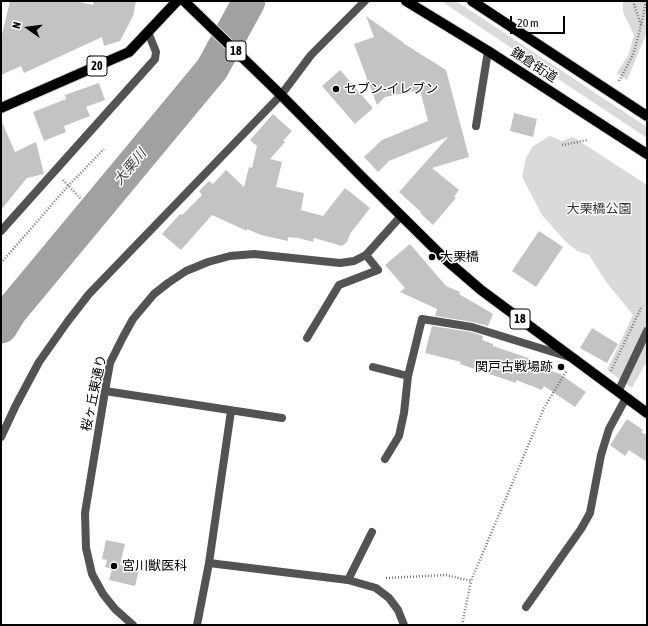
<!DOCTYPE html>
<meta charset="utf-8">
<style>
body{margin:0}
#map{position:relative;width:648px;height:626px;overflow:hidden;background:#fff;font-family:"Asap Condensed",sans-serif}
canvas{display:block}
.frame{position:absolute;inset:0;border:2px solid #000;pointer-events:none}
.north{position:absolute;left:8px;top:8px;width:40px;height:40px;-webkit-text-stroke:3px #fff;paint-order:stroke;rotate:284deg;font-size:11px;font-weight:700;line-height:16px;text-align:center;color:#000}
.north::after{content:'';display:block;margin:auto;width:14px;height:18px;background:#000;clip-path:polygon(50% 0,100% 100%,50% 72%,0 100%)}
.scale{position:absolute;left:510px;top:16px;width:55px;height:18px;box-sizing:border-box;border:2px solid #000;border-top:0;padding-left:5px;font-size:12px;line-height:14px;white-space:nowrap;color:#000;-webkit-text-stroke:3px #fff;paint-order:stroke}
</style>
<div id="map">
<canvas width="648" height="626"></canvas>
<div class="frame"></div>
<div class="north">N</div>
<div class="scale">20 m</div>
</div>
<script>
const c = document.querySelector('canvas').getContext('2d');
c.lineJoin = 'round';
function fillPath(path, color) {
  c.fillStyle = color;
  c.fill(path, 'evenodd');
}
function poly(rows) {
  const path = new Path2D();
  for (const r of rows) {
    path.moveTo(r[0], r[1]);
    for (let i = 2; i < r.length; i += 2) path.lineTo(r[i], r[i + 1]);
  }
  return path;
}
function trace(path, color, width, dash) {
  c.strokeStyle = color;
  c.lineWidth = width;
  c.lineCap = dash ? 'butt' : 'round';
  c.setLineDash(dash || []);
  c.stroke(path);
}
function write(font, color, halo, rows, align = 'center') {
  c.font = font + ' "Asap Condensed","Noto Sans JP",sans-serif';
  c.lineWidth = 3;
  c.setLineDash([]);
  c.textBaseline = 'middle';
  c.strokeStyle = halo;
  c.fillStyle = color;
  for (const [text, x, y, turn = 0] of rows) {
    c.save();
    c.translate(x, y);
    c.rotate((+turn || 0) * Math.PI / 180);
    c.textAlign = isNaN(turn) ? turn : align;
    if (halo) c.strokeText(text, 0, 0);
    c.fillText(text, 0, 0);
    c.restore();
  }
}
fillPath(poly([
 [441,1,456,1,647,127,647,138],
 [623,1,647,1,647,28,645,37,627,80,617,73,629,54,634,35,623,12],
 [550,136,562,141,573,137,647,185,647,361,632,388,607,370,633,315,607,283,589,255,577,251,565,241,542,215,522,177,526,158,533,146]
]), '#dadada');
trace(poly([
 [1,327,11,311,212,69,249,1]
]), '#a1a1a1', 33);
fillPath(poly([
 [10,1,75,1,93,5,94,1,136,1,133,16,120,41,104,46,102,37,24,73,21,66,1,75,1,39],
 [366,16,404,43,403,43,446,70,469,157,432,168,459,190,454,197,456,198,433,225,420,213,421,212,399,192,448,137,389,161,378,172,364,157,382,140,428,121,420,90,385,97,377,105,354,44,374,37],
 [340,70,373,108,355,124,322,86],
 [99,83,105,100,86,107,90,116,64,126,66,132,44,141,33,112,66,99,65,95],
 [514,113,537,119,533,137,510,131],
 [273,114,292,131,283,141,285,142,270,159,282,162,276,187,304,193,301,210,323,216,345,188,370,208,350,234,347,242,342,246,314,238,313,242,295,237,295,238,288,237,288,241,261,235,247,229,247,231,212,215,181,250,162,234,180,214,182,215,202,195,199,191,209,181,213,184,226,170,244,187,249,167,252,168,257,146,250,140],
 [1,120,15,152,36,142,44,174,27,178,1,210],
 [539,231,563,247,536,287,512,271],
 [410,244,446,286,460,292,459,294,493,314,488,326,473,322,435,316,437,309,400,292,405,288,385,265],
 [432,326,471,332,483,336,482,340,493,344,493,346,540,362,538,366,560,374,586,392,575,407,544,386,542,390,516,380,516,383,460,364,461,362,425,353],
 [592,328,618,344,607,363,580,348],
 [627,419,643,430,641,432,647,435,647,462,629,450,625,456,610,445],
 [106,540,125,544,120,565,139,570,135,586,109,580,112,569,105,567,107,560,102,559]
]), '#c3c3c3');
const primary = poly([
 [184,1,281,95,364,179,445,259,481,290,647,413],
 [406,1,488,51,647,154],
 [472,1,647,116],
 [1,108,129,52,177,1]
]);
trace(primary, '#dbdbdb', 12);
trace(poly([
 [633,1,641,25],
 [619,81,633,55,641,26,646,1],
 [562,145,588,140],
 [63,180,81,199],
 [1,263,68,186,104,149],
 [611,371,641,308],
 [386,578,446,575,471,581,544,408,567,370],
 [462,625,471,581]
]), '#757575', 2.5, [1, 2]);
trace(poly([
 [476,126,488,51],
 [618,392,647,331],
 [372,532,348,580,376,588,389,598,398,610,404,625]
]), '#535353', 8);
trace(poly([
 [1,231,155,59,156,52,148,32],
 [307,338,339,285,378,270,366,255],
 [373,367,408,376],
 [105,391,282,418],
 [1,437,16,405,39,362,68,321,89,294,281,95,311,55,365,1],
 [385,459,399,436,404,413,408,376,422,319,472,327,569,357],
 [209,563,348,580],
 [526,607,581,529,590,513,601,455,609,429,626,398],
 [197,625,209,563,231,411]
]), '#535353', 8);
trace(poly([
 [133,625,115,609,103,594,92,574,86,548,85,513,105,391,110,363,123,337,133,319,154,294,168,283,186,271,208,262,230,256,254,254,340,263,354,261,366,255,401,216]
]), '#535353', 8);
trace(primary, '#000', 10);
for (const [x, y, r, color] of [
 [336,89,4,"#000"],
 [432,257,4,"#000"],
 [561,367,4,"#000"],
 [114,566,4,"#000"]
]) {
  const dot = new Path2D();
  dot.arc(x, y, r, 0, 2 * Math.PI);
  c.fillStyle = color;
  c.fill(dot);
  trace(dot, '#fff', 1.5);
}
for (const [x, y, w] of [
 [236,51,20],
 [97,66,20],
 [520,319,20]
]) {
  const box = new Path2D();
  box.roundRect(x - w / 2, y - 10, w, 20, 3);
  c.fillStyle = '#fff';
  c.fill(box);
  trace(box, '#000', 1);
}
write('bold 12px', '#000', null, [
 ["18",236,51],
 ["20",97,66],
 ["18",520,319]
]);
write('13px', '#000', '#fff', [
 ["鎌倉街道",534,65,33],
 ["桜ヶ丘東通り",94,393,-78]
]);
write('13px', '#000', '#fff', [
 ["セブン-イレブン",344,89],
 ["大栗橋",440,257],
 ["関戸古戦場跡",553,367,"right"],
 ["宮川獣医科",122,566]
], 'left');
write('13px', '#313131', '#fff', [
 ["大栗橋公園",599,209]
]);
write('italic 14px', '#424242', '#fff', [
 ["大栗川",130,167,-50]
]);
</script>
